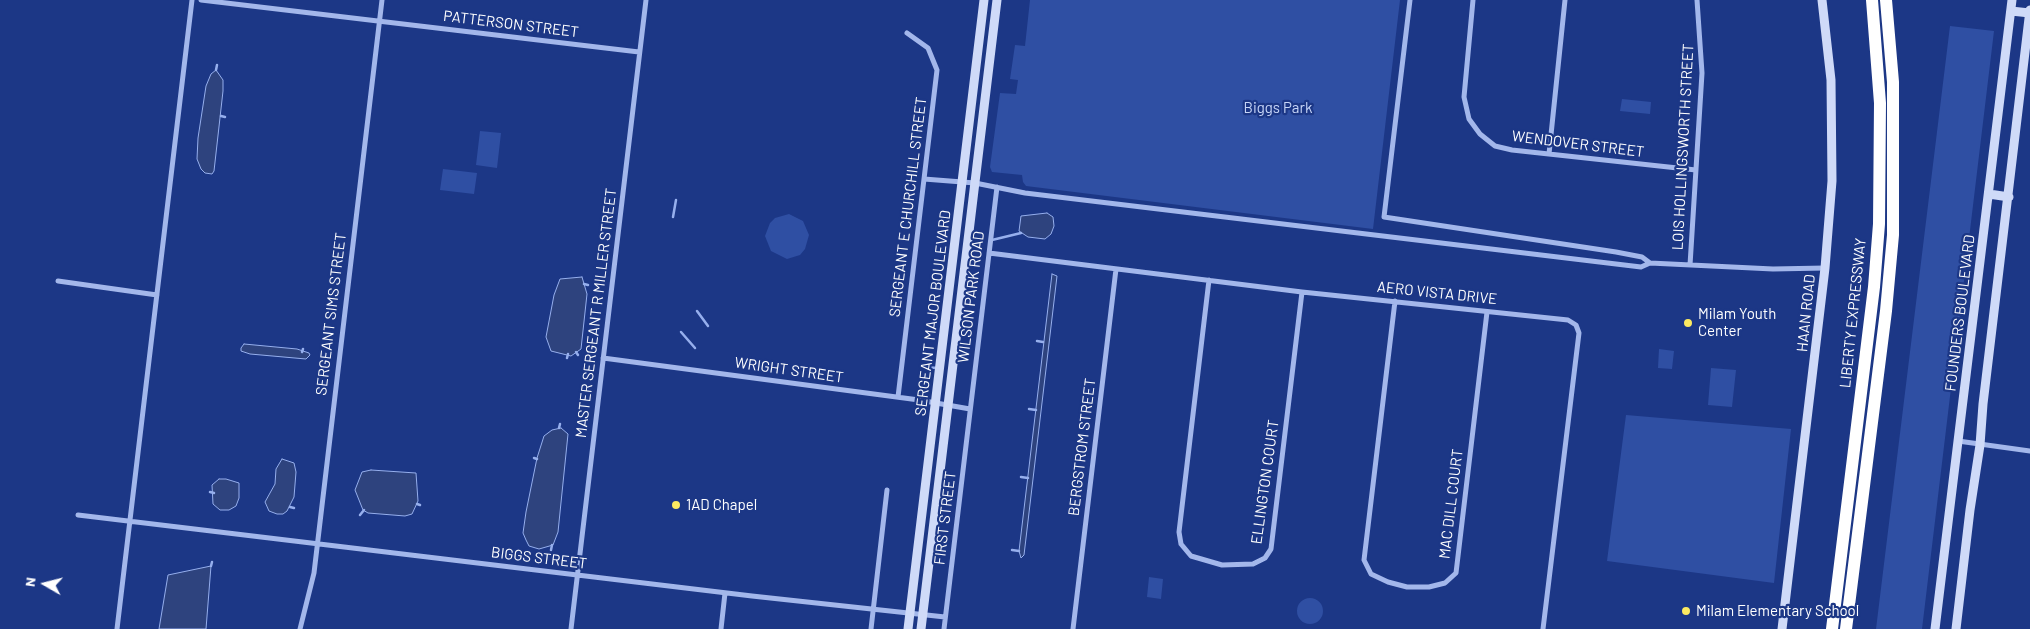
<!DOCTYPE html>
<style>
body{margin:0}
#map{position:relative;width:2030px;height:629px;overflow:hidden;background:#1c3786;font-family:Barlow,sans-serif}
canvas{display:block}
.north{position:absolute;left:20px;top:559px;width:50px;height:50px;-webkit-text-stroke:4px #1c3786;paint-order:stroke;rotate:278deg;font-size:14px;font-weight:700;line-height:20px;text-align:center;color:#fff}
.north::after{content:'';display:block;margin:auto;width:18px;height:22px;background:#fff;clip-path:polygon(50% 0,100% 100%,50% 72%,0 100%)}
</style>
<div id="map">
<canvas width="2030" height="629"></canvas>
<div class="north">N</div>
</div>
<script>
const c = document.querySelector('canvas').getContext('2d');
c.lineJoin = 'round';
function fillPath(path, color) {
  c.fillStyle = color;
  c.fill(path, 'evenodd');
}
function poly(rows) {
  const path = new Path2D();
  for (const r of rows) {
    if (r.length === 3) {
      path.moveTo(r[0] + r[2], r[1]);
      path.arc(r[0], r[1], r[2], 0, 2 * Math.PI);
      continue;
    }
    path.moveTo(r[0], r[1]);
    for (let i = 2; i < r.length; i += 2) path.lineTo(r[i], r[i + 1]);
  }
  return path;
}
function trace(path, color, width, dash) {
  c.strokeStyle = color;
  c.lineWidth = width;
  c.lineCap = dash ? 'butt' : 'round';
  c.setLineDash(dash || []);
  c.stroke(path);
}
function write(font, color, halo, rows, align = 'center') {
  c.font = font + ' Barlow,sans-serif';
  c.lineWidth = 4.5;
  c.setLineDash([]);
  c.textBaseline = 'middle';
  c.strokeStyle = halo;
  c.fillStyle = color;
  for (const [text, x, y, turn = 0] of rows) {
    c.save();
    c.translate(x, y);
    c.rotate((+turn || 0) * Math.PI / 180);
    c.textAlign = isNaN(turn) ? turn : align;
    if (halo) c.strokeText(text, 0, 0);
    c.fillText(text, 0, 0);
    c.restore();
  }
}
fillPath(poly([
 [1030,0,1400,0,1373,229,1026,186,1023,182,1022,175,992,172,990,167,1000,93,1016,94,1018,80,1010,79,1015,45,1025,46],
 [1950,26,1994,31,1922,629,1876,629],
 [1622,99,1651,102,1650,114,1620,111],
 [480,131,501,133,497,168,476,165],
 [443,169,477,173,474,194,440,190],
 [789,214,803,221,809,235,805,249,800,255,787,259,771,251,765,236,770,223,775,218],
 [1659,349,1674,351,1672,369,1658,368],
 [1711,368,1736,370,1732,407,1708,405],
 [1626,415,1791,429,1774,583,1607,561],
 [1149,577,1163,579,1161,599,1147,597],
 [1310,611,13]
]), '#2f4fa3');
const water = poly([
 [216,70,223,80,223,91,214,171,212,174,205,173,201,169,197,159,198,138,206,86,211,74,216,70],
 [1047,213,1053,217,1054,226,1051,234,1045,239,1028,237,1019,231,1021,216,1047,213],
 [1052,274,1057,276,1024,555,1021,558,1019,551,1052,274],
 [582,277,587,294,581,349,571,356,551,351,546,337,554,295,560,279,582,277],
 [244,344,297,349,309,353,310,355,306,359,250,354,241,351,241,348,244,344],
 [561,428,568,434,558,532,553,545,539,549,529,546,526,540,523,533,526,512,537,458,544,436,552,430,561,428],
 [282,459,294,463,296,472,294,497,287,511,283,514,277,514,269,511,265,502,275,484,276,469,282,459],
 [371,470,416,473,418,501,412,514,405,516,368,513,363,510,355,490,362,472,371,470],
 [219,479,226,479,239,483,239,498,236,506,229,510,220,510,213,504,212,485,219,479],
 [211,566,206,629,159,629,168,575,211,566]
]);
fillPath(water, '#2e437e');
trace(water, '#96afed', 1);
trace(poly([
 [216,70,217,65],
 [221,116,225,117],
 [673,217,676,200],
 [992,240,1021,233],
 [584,284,588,285],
 [697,311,708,326],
 [681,332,695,348],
 [1037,341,1043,342],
 [302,352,303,349],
 [576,352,578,355],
 [567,358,568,354],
 [922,367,938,368],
 [1029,409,1036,410],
 [559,428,560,424],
 [534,458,537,459],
 [1021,477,1028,478],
 [210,492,214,493],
 [417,504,420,505],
 [290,507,294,508],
 [360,515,364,510],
 [551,550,552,545],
 [1012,550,1019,551],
 [211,566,212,562]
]), '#96afed', 2.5);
trace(poly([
 [201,0,639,52],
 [1410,0,1384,217,1616,252,1642,257,1650,263],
 [1473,0,1464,97,1469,119,1480,134,1495,146,1512,150,1696,170],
 [1549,154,1565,0],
 [924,179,975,183,1025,193,1641,267,1650,263,1773,269,1825,268],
 [989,253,1302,292,1568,320,1576,325,1579,333,1543,629],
 [1690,265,1702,73,1697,0],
 [1209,280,1179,532,1181,544,1191,556,1222,565,1253,564,1265,558,1271,549,1302,292],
 [58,281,157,295],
 [1395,301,1364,560,1371,574,1388,582,1407,587,1429,587,1445,583,1456,573,1487,312],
 [603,358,919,400,970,409],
 [898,397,937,70,928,48,907,33],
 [1958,441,2030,451],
 [78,515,752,596,945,617],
 [117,629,192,0],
 [300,629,314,573,382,0],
 [571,629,646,0],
 [721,629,725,593],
 [871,629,887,490],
 [944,629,997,187],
 [1073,629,1116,269]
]), '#a3b7eb', 5);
trace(poly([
 [2011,11,2030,13],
 [1989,194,2009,197],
 [908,629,984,0],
 [921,629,997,0],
 [1782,629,1825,268,1832,181,1831,80,1822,0],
 [1935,629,2012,0],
 [1956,629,1970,510,1980,445,1983,404,2030,10]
]), '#cfdaf8', 9);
trace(poly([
 [1832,629,1874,287,1879,224,1880,103,1872,0],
 [1846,629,1886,311,1893,235,1893,82,1886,0]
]), '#fff', 12);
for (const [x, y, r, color] of [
 [1688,323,5,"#fcea61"],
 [676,505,5,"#fcea61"],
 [1686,611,5,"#fcea61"]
]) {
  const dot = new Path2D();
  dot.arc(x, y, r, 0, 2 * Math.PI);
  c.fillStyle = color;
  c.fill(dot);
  trace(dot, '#1c3786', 2);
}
write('15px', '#fff', '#1c3786', [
 ["PATTERSON STREET",511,24,7],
 ["WENDOVER STREET",1578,144,7],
 ["LOIS HOLLINGSWORTH STREET",1683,147,-87],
 ["SERGEANT E CHURCHILL STREET",908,207,-83],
 ["AERO VISTA DRIVE",1437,293,6],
 ["WILSON PARK ROAD",971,297,-83],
 ["MASTER SERGEANT R MILLER STREET",596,313,-83],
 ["SERGEANT MAJOR BOULEVARD",933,313,-83],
 ["HAAN ROAD",1806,313,-84],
 ["LIBERTY EXPRESSWAY",1853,313,-84],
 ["FOUNDERS BOULEVARD",1960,313,-83],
 ["SERGEANT SIMS STREET",331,314,-83],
 ["WRIGHT STREET",789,370,8],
 ["BERGSTROM STREET",1082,447,-83],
 ["ELLINGTON COURT",1265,482,-82],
 ["MAC DILL COURT",1451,504,-83],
 ["FIRST STREET",945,518,-83],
 ["BIGGS STREET",539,558,7]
]);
write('15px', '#c8d6f8', '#1c3786', [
 ["Biggs Park",1278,108]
]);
write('15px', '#fff', '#1c3786', [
 ["Milam Youth",1698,314],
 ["Center",1698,331],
 ["1AD Chapel",686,505],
 ["Milam Elementary School",1696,611]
], 'left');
</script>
